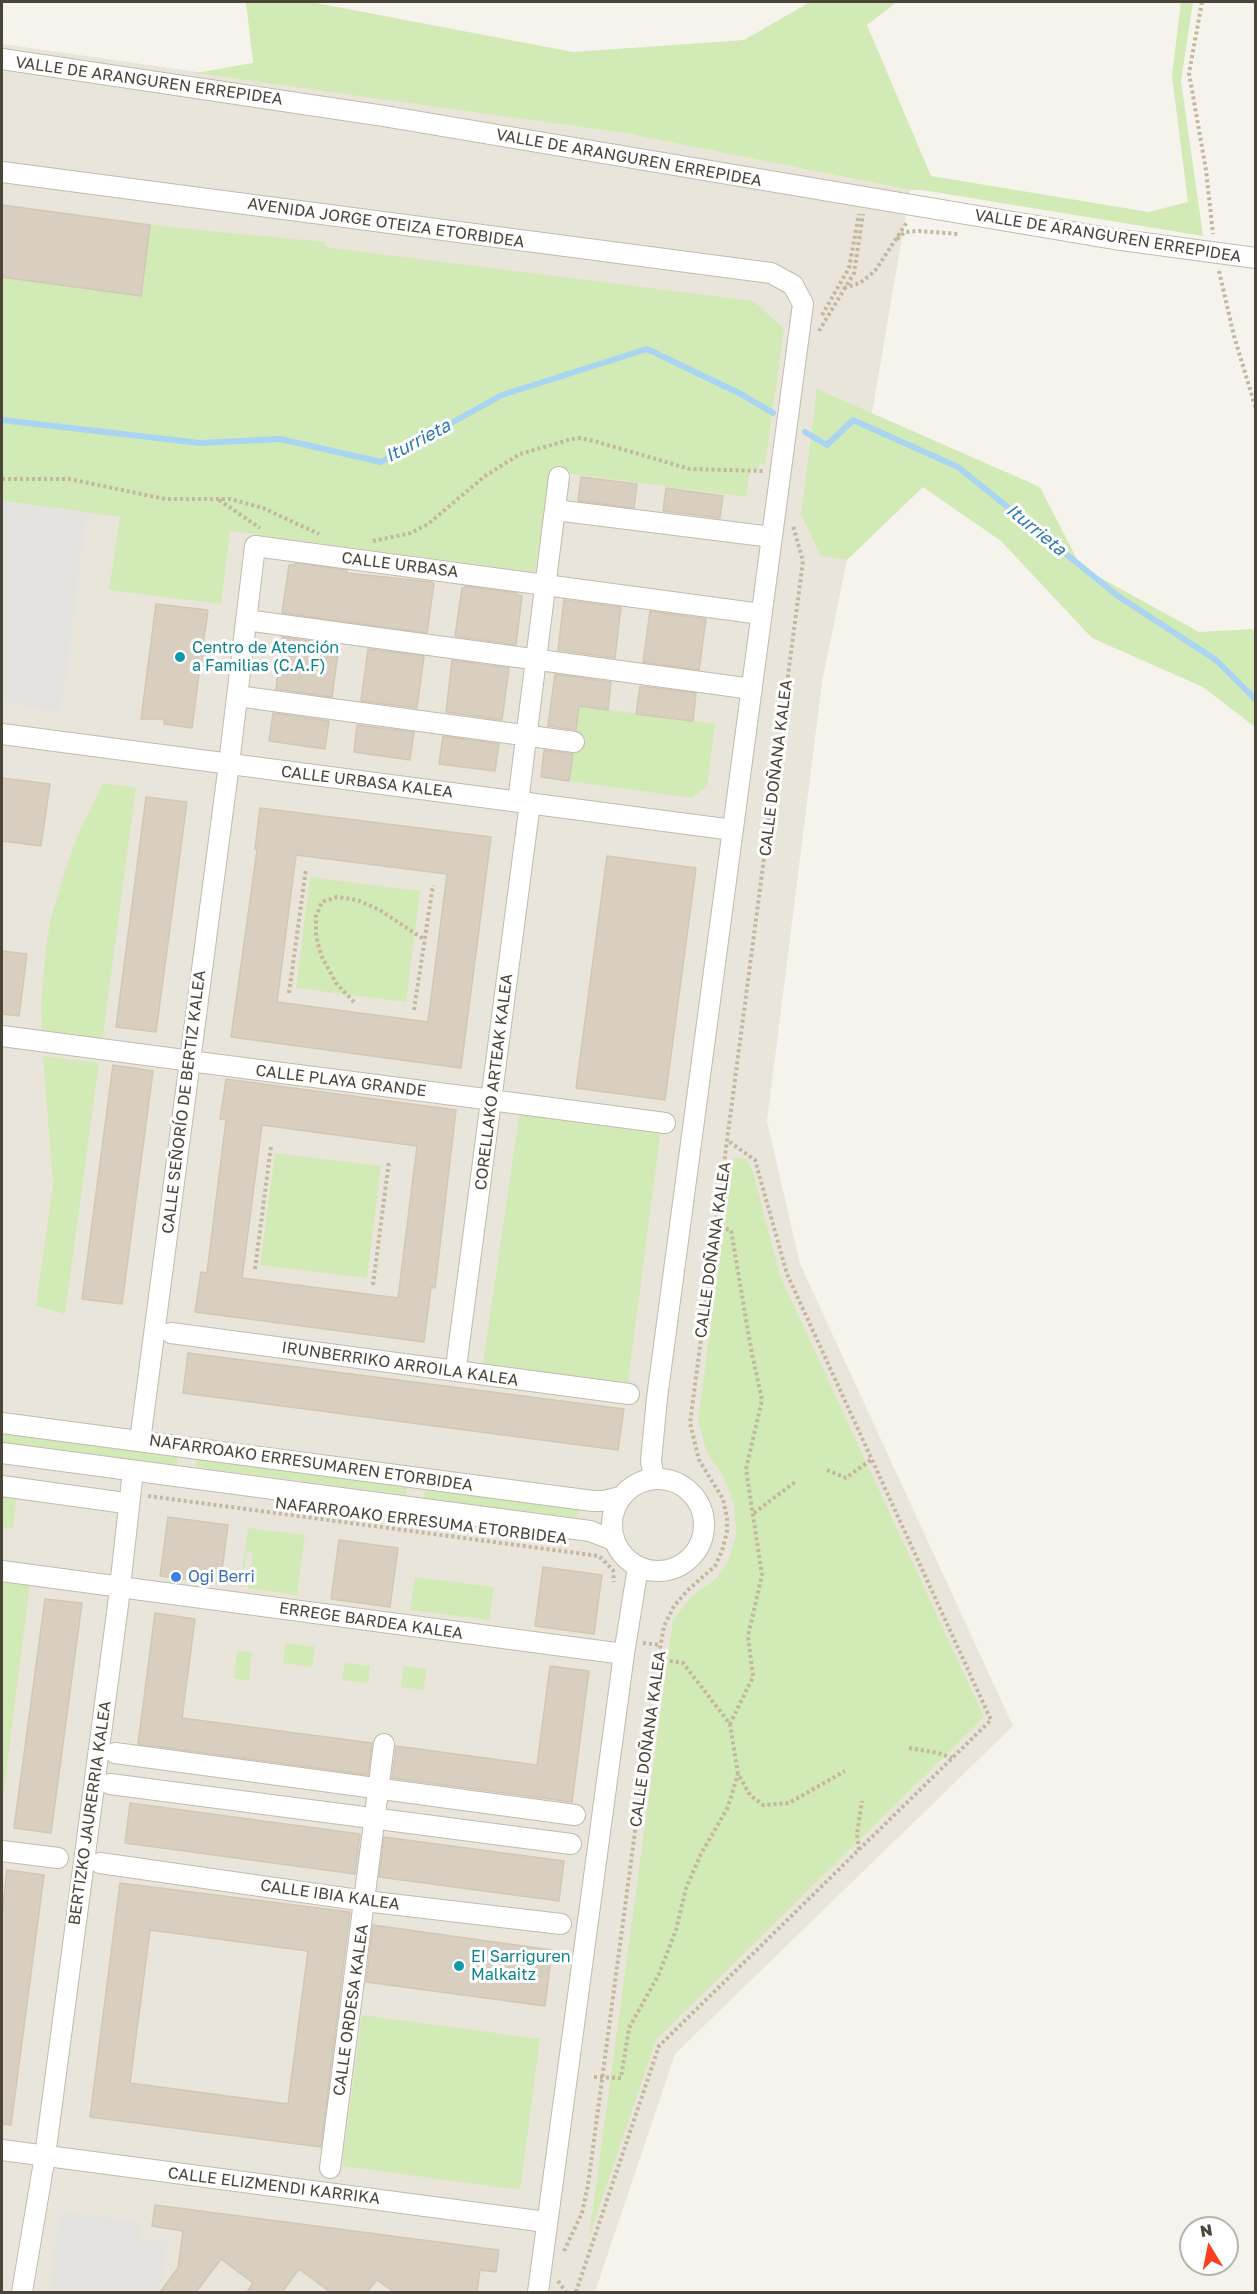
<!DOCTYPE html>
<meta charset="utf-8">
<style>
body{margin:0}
#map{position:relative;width:1257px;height:2294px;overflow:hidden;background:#f6f3ec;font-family:"Golos Text",sans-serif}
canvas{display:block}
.frame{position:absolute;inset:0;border:3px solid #4b4439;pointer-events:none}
.north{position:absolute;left:1179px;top:2216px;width:60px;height:60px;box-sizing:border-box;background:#fff;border:2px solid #b7b4b0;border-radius:50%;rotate:350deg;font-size:16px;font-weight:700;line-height:24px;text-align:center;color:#4b4439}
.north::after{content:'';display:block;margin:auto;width:21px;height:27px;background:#fc3f1d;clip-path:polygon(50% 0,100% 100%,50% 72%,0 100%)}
</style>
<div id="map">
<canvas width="1257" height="2294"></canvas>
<div class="frame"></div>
<div class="north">N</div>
</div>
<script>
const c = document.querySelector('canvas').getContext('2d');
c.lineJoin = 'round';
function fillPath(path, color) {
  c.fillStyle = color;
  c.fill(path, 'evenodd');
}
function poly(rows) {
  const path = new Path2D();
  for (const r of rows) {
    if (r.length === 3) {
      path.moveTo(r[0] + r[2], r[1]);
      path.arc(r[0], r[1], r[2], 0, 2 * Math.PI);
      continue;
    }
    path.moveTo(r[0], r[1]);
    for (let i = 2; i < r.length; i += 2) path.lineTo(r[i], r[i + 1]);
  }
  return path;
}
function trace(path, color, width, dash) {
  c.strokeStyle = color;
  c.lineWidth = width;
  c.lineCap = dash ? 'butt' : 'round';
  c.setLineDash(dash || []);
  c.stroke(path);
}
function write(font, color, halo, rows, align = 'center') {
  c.font = font + ' "Golos Text",sans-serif';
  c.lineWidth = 6;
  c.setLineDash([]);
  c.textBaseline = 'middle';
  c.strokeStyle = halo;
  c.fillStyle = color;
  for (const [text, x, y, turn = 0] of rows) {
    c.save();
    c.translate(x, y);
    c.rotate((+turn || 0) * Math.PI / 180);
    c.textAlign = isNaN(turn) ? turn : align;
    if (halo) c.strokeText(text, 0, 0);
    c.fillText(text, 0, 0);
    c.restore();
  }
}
fillPath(poly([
 [2,44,624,133,910,190,847,560,822,682,767,1121,800,1264,1013,1726,675,2054,595,2292,2,2292]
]), '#eae5da');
fillPath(poly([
 [246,2,311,2,573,52,744,40,810,2,897,2,867,25,931,176,1149,212,1188,202,1172,76,1181,2,1193,2,1181,81,1203,236,922,190,910,190,624,133,195,73,253,63],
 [2,205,170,227,325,242,325,247,753,301,784,329,765,464,759,464,758,469,750,470,746,497,550,471,535,572,230,531,221,604,109,590,120,517,2,501],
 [817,389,1040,487,1081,567,1199,632,1252,629,1256,632,1255,727,1203,687,1092,638,1001,541,923,487,847,560,821,556,801,515],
 [579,706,715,724,707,786,692,798,569,781],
 [103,784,136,787,102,1042,42,1034,41,1007,46,945,51,918,64,874,78,834],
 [310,877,420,891,406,1002,296,988],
 [43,1056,99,1063,65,1314,36,1306,53,1184],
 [520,1110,661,1129,627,1389,482,1370],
 [275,1153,381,1166,367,1278,260,1265],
 [733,1157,746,1159,753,1172,780,1276,984,1717,656,2040,589,2237,673,1620,692,1596,717,1578,729,1560,736,1534,734,1504,724,1477,707,1453,698,1420],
 [2,1433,178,1456,177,1465,2,1442],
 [197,1459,407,1486,406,1495,196,1467],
 [425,1489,578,1509,577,1518,424,1498],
 [2,1493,17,1494,13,1529,2,1527],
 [248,1528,305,1535,297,1595,248,1588,253,1553,247,1552,242,1587,240,1587],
 [415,1577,494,1587,489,1620,410,1610],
 [2,1581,30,1584,2,1804],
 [286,1643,315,1647,312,1667,283,1663],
 [237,1651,252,1652,249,1680,234,1679],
 [345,1663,370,1666,368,1683,342,1680],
 [404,1666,426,1669,424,1690,401,1687],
 [362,2015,540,2039,520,2190,342,2166]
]), '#d2eab5');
fillPath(poly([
 [2,501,87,512,61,711,2,703],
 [60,2212,141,2223,141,2239,167,2241,163,2278,154,2292,49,2292]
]), '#e5e3e0');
trace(poly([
 [2,420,200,443,280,439,381,462,502,395,647,349,741,394,773,413],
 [805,432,827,445,853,420,958,467,1118,596,1216,660,1256,700]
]), '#a9d4f2', 6);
const building = poly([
 [2,205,150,225,141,296,2,277,2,205],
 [581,477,637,484,634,508,578,501,581,477],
 [666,488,723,496,720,518,663,511,666,488],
 [295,563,347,570,347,573,432,582,434,584,427,633,282,613,289,565,294,565,295,563],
 [465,586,517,593,517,595,522,596,516,645,455,636,462,588,464,588,465,586],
 [564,600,621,607,615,658,558,650,564,600],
 [156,604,208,610,203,646,212,647,209,667,200,666,192,728,164,724,165,719,141,719,156,604],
 [650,611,706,619,699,670,643,662,650,611],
 [282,637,339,645,332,697,276,689,282,637],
 [368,649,424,656,417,708,361,701,368,649],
 [452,660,509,668,502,720,446,712,452,660],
 [555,674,611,682,608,710,579,706,576,730,548,726,555,674],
 [640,686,696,693,693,721,636,714,640,686],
 [273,713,329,721,325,749,269,741,273,713],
 [357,725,414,732,410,760,354,752,357,725],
 [443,736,499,744,495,771,439,764,443,736],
 [544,750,573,754,569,781,541,777,544,750],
 [2,778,50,784,41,846,2,841,2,778],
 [146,797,187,802,156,1032,116,1027,146,797],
 [260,808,491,837,461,1068,231,1037,257,850,255,849,260,808],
 [296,855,447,874,428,1022,277,1002,296,855],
 [607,856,696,868,665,1100,576,1088,607,856],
 [2,951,27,954,19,1016,2,1014,2,951],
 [113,1065,153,1071,122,1304,82,1299,113,1065],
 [226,1079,456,1110,435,1288,431,1287,424,1342,195,1312,201,1272,207,1273,226,1120,220,1119,226,1079],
 [262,1125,417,1146,398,1298,242,1278,262,1125],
 [188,1353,624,1409,618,1450,183,1393,188,1353],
 [168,1517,228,1525,220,1584,160,1576,168,1517],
 [339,1540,398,1548,390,1607,331,1599,339,1540],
 [543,1567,602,1575,594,1634,535,1626,543,1567],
 [45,1599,82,1603,51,1833,14,1828,45,1599],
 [155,1613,195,1619,182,1718,372,1743,368,1775,138,1744,155,1613],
 [550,1666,589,1671,572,1802,392,1778,396,1746,537,1765,550,1666],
 [130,1803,360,1834,355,1874,125,1843,130,1803],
 [384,1837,564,1861,559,1901,379,1877,384,1837],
 [7,1870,44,1875,11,2125,2,2124,2,1912,7,1870],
 [120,1883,350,1912,321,2147,90,2117,120,1883],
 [150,1930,308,1951,288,2104,130,2083,150,1930],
 [373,1925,552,1950,545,2006,366,1982,373,1925],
 [155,2205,499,2250,496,2272,480,2270,477,2292,394,2292,377,2280,367,2292,330,2292,299,2269,282,2292,247,2292,253,2283,221,2259,196,2292,160,2292,178,2268,183,2231,152,2226,155,2205]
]);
fillPath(building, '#d8cfc1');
trace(building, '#d3c7b4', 1.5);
const minor = poly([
 [2,59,384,116,1114,239,1256,258],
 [2,172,771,273,793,285,803,304,657,1398,651,1461,654,1478],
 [555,510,772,537],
 [246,620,752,689],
 [237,696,574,742],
 [2,734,733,830],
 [518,802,559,477],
 [2,1036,184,1060],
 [197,1062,485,1099],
 [498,1101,665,1123],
 [171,1333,629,1394],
 [457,1360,530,803],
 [2,1423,593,1501,604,1501,620,1497],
 [140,1441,229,764,255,546,761,614],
 [2,1453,590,1531,613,1540],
 [658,1525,46],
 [2,1486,125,1503],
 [2,1571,114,1586],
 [127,1588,616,1653],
 [115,1753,575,1815],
 [110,1784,571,1844],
 [2,1851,58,1858],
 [100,1863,365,1901,561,1924],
 [2,2150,546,2222],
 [330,2168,384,1744],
 [22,2292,45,2156,118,1605,133,1471],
 [538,2292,624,1654,638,1567]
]);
trace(minor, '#c2bbae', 22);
trace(poly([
 [1202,2,1189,73,1206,170,1213,234],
 [897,239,905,232,919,231,958,234],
 [1219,271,1234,336,1256,409],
 [844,288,860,283,875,271,907,222],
 [822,315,849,268,859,214],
 [819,331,854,273,863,214],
 [2,479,69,479,165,499,230,499,263,508,319,534],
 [219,500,260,528],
 [373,541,411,533,428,524,485,476,520,454,572,439,580,438,594,441,690,469,764,471],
 [289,993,306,869],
 [354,1002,336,983,321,955,316,936,316,916,322,902,337,897,357,900,378,909,425,940],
 [414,1010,433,885],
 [708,1226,731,1230,751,1349,762,1400,746,1469,762,1575,748,1636,753,1677,730,1724],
 [255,1269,271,1146],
 [373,1285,389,1161],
 [827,1470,846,1478,872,1459],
 [148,1496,599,1556,613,1570,614,1582],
 [754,1513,795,1482],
 [643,1643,661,1645],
 [658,1659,683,1663,730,1724,738,1774,750,1795,763,1805,789,1803,845,1771],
 [909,1748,938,1753,952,1758],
 [859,1850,857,1834,862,1801],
 [594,2077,621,2078,629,2028,659,1974,676,1930,686,1888,701,1854,728,1807,738,1774],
 [564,2251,582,2213,588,2185,658,1659,664,1626,674,1606,688,1590,715,1566,722,1551,727,1532,727,1518,723,1499,699,1460,690,1423,803,561,793,526],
 [558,2281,566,2292],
 [576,2292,659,2046,991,1720,787,1274,755,1160,727,1140]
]), '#c4b79f', 4, [3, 3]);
trace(minor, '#fff', 20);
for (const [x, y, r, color] of [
 [180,657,6,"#0f9aa8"],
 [176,1577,6,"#3f7fe0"],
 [459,1966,6,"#0f9aa8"]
]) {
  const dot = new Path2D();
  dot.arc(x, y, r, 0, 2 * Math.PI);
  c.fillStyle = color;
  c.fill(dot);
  trace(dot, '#fff', 2);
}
write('16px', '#4b4439', '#fff', [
 ["VALLE DE ARANGUREN ERREPIDEA",149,81,8],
 ["VALLE DE ARANGUREN ERREPIDEA",629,158,10],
 ["AVENIDA JORGE OTEIZA ETORBIDEA",386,223,8],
 ["VALLE DE ARANGUREN ERREPIDEA",1108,236,9],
 ["CALLE URBASA",400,565,7],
 ["CALLE DOÑANA KALEA",776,768,-83],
 ["CALLE URBASA KALEA",367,782,7],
 ["CALLE PLAYA GRANDE",341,1081,7],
 ["CORELLAKO ARTEAK KALEA",494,1082,-83],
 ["CALLE SEÑORÍO DE BERTIZ KALEA",184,1102,-83],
 ["CALLE DOÑANA KALEA",713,1250,-82],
 ["IRUNBERRIKO ARROILA KALEA",400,1364,8],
 ["NAFARROAKO ERRESUMAREN ETORBIDEA",311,1463,8],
 ["NAFARROAKO ERRESUMA ETORBIDEA",421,1521,7],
 ["ERREGE BARDEA KALEA",371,1621,8],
 ["CALLE DOÑANA KALEA",648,1739,-82],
 ["BERTIZKO JAURERRIA KALEA",90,1813,-82],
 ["CALLE IBIA KALEA",330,1895,8],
 ["CALLE ORDESA KALEA",351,2010,-82],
 ["CALLE ELIZMENDI KARRIKA",274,2186,7]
]);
write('16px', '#0d838f', '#fff', [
 ["Centro de Atención",192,648],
 ["a Familias (C.A.F)",192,666],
 ["EI Sarriguren",471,1957],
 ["Malkaitz",471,1975]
], 'left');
write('16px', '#366cbe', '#fff', [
 ["Ogi Berri",188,1577]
], 'left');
write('italic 18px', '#2e7ab2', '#fff', [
 ["Iturrieta",418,441,-28],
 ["Iturrieta",1036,530,39]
]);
</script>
